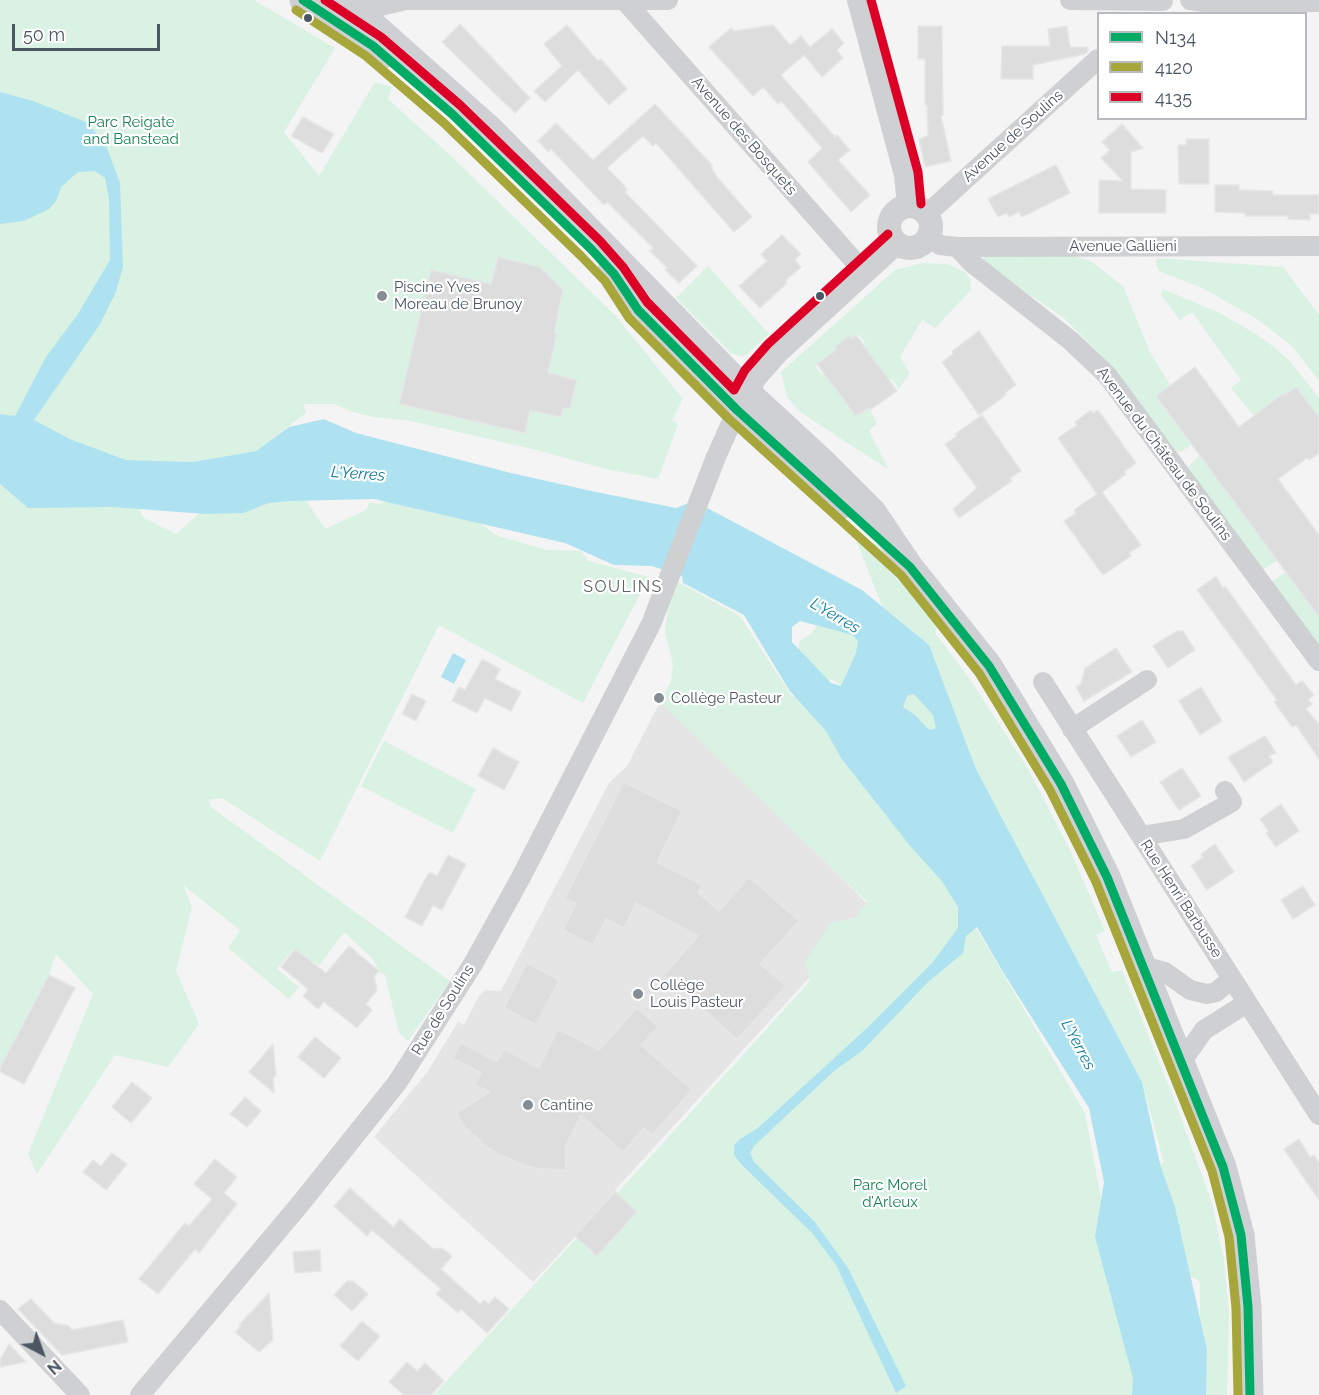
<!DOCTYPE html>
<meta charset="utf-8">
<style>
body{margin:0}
#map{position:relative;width:1319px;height:1395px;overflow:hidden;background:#f4f4f4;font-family:Raleway,sans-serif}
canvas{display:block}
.legend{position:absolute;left:1097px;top:12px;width:210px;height:108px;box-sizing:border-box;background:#fff;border:2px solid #b7bbc0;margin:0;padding:8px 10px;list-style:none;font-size:18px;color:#4a5661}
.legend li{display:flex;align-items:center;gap:12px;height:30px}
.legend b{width:30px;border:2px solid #b7bbc0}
.north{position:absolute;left:12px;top:1323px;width:60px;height:60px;-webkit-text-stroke:4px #fff;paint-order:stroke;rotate:139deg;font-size:16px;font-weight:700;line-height:24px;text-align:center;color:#4a5661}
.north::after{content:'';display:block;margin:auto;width:21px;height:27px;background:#4a5661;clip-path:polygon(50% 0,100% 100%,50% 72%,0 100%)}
.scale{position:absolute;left:12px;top:24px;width:148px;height:27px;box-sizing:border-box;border:3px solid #4a5661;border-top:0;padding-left:8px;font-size:18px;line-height:21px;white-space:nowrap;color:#4a5661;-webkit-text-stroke:4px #fff;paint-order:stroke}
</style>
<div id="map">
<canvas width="1319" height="1395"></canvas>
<ul class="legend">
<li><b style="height:8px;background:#00ab66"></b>N134</li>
<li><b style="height:8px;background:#a6a63a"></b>4120</li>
<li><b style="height:8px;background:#dd0026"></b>4135</li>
</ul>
<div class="north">N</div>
<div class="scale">50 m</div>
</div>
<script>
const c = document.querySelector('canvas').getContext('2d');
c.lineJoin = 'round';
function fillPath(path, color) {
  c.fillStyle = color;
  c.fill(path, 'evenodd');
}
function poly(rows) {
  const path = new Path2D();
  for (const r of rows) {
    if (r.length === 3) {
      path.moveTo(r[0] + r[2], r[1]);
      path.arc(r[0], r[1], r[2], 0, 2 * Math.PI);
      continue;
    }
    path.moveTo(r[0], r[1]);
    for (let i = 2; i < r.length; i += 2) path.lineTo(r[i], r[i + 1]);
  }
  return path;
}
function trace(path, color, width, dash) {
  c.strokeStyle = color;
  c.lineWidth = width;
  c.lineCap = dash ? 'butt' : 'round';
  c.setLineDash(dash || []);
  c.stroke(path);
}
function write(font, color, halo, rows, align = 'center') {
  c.font = font + ' Raleway,sans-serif';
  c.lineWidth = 4.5;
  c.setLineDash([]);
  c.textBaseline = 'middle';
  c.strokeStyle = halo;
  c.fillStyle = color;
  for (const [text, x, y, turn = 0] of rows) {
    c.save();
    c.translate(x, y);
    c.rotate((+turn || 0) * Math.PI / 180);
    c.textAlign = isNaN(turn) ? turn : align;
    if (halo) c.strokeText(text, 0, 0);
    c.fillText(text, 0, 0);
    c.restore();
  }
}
fillPath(poly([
 [660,702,681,713,872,909,615,1190,637,1212,596,1256,575,1237,533,1282,374,1137,428,1071,458,1022,464,1025,479,996,485,990,501,991,609,783,627,766]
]), '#e6e5e6');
fillPath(poly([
 [0,0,254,0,335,48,284,132,319,176,375,82,392,87,388,99,451,156,615,315,683,399,672,420,678,424,658,479,606,469,537,450,406,420,373,417,353,412,334,404,304,404,306,413,256,451,193,462,126,460,70,439,33,420,0,414],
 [1065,253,1092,262,1123,286,1150,352,1170,385,1156,396,1192,444,1181,452,1176,451,1101,355,1064,318,999,274,984,260,984,255],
 [1157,258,1283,267,1319,315,1319,381,1292,346,1257,319,1204,289,1159,271,1156,264],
 [923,263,947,264,965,272,970,280,971,290,935,328,922,320,900,357,910,373,899,389,892,379,889,381,863,345,865,342,858,334,852,339,849,336,835,347,836,350,815,366,822,375,825,374,856,416,869,408,870,410,877,423,869,431,889,470,799,411,787,397,781,372,895,270],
 [708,266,769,334,744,357,731,353,676,298],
 [1163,289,1220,313,1256,334,1274,347,1289,360,1319,398,1319,417,1296,387,1285,395,1284,394,1254,416,1231,388,1241,380,1192,312,1180,320,1161,295],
 [1200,456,1277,560,1263,570,1188,469,1191,463],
 [0,484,28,508,129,493,144,518,176,534,216,498,300,491,325,529,366,510,370,502,379,504,413,489,449,498,495,535,547,550,581,551,589,561,649,577,583,703,439,625,320,861,222,798,208,800,211,807,450,981,408,1041,399,1033,385,975,379,971,372,958,344,932,319,966,294,948,277,969,299,987,289,999,228,948,240,930,183,885,192,907,176,971,199,1024,168,1067,115,1055,37,1174,28,1154,93,994,56,954,49,975,0,1068],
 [856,540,879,544,940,619,935,633,969,678,1027,767,1071,852,1105,931,1096,935,1112,972,1122,970,1173,1096,1212,1203,1224,1259,1229,1313,1227,1395,1206,1395,1207,1349,1200,1315,1200,1281,1191,1277,1175,1207,1160,1164,1164,1163,1142,1082,976,769,929,646,882,606],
 [1286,572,1319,617,1319,646,1271,582],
 [678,582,740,616,790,694,831,718,913,797,958,907,978,931,1085,1113,1138,1395,434,1395,810,981,805,962,831,923,855,918,867,902,660,702,671,681,673,664,665,633,669,600],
 [819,623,868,628,842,686,833,680,826,681,798,651,800,641,812,633],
 [906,685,935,705,940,741,900,706],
 [384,741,476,789,453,833,361,786]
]), '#d9f2e3');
fillPath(poly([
 [0,92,33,101,86,122,105,143,120,183,123,267,115,294,100,324,34,420,70,439,126,460,193,462,256,451,289,427,324,419,356,433,511,473,596,492,676,508,694,501,862,590,929,645,976,769,1142,1082,1160,1164,1175,1207,1207,1349,1206,1395,1132,1395,1133,1378,1095,1237,1104,1182,1089,1108,1003,972,977,927,966,936,963,953,927,983,862,1051,834,1071,754,1146,750,1153,754,1162,814,1221,848,1268,906,1386,896,1393,836,1265,813,1234,742,1165,734,1155,734,1145,740,1139,758,1128,867,1028,932,963,958,928,958,907,942,881,911,847,841,758,826,731,789,690,744,615,683,583,682,576,652,566,614,565,565,543,374,499,290,501,269,503,243,513,205,514,113,507,28,508,0,484,0,414,15,416,46,357,78,314,110,260,109,199,105,178,95,171,78,172,61,187,56,201,49,209,24,221,0,224],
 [800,621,853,635,858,641,856,653,841,686,831,683,792,642,792,627],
 [914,694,933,715,936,728,931,730,927,728,916,716,903,707,907,696],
 [453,653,466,660,454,684,441,677]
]), '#aee2f0');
const building = poly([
 [460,24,530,98,515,113,442,42,460,24],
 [567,25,598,61,601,59,627,89,609,105,578,70,545,102,534,91,562,66,544,44,567,25],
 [773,25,790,45,801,36,810,47,832,29,844,43,837,50,843,58,822,77,804,55,781,75,835,137,837,135,850,150,838,160,870,195,851,212,808,162,822,148,781,101,778,104,763,87,753,96,709,47,731,28,734,31,773,25],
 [918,26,942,26,943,115,941,116,951,161,925,167,919,139,928,136,927,105,925,105,925,59,918,59,918,26],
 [1067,26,1070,47,1088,47,1088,51,1085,54,1033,65,1033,79,1001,79,1002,46,1050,46,1048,29,1067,26],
 [655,104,713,166,711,167,717,177,752,217,734,232,656,143,653,146,643,136,607,168,624,185,627,190,625,192,697,266,679,283,665,270,667,268,650,251,653,248,607,202,604,205,551,149,549,152,538,141,556,123,593,160,655,104],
 [303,117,334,134,322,153,291,136,303,117],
 [1122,124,1143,148,1131,152,1131,189,1166,190,1166,213,1099,213,1099,180,1123,181,1101,158,1110,150,1102,142,1122,124],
 [1186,139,1209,139,1209,184,1179,184,1178,145,1186,145,1186,139],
 [1056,165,1070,193,1022,217,1019,212,1009,217,1007,213,998,217,988,199,1056,165],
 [1215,185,1239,185,1239,190,1273,191,1273,195,1319,195,1319,214,1310,214,1310,220,1288,219,1288,216,1245,216,1245,213,1215,212,1215,185],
 [782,235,801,254,795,260,801,267,785,281,787,283,760,308,739,286,767,261,761,254,782,235],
 [498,257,540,267,563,290,554,333,557,333,548,373,577,380,570,409,563,408,561,417,530,410,525,433,399,404,431,270,491,284,498,257],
 [979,331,1016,385,1005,393,1006,395,979,415,942,362,953,354,952,351,979,331],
 [856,335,897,391,870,410,869,408,856,416,817,364,836,350,835,347,849,336,852,339,856,335],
 [1195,367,1239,427,1284,393,1285,395,1296,387,1319,417,1319,453,1309,460,1307,458,1278,479,1319,535,1319,617,1156,396,1195,367],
 [1091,410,1093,413,1098,410,1136,463,1124,472,1126,474,1102,492,1141,545,1129,553,1131,556,1103,575,1064,521,1076,513,1074,510,1097,494,1058,438,1077,425,1075,422,1091,410],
 [982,415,1021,471,1010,478,1012,481,959,518,953,509,977,488,945,444,957,436,955,434,982,415],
 [1216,576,1223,588,1225,586,1296,685,1302,681,1314,695,1308,700,1312,704,1306,709,1319,724,1319,759,1296,725,1292,727,1274,702,1277,700,1197,590,1216,576],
 [1177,631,1183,631,1195,650,1168,668,1153,646,1177,631],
 [1116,648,1132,672,1084,701,1076,687,1081,684,1085,668,1116,648],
 [482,659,500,669,495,679,521,692,511,711,485,698,477,713,452,701,459,687,465,690,482,659],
 [1201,687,1222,721,1200,735,1179,701,1201,687],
 [412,694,426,701,416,721,402,714,412,694],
 [1142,720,1156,742,1131,757,1117,736,1142,720],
 [1265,736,1276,753,1269,756,1273,762,1244,782,1228,757,1265,736],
 [493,748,519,762,504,790,478,776,493,748],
 [1182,768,1201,796,1179,810,1160,782,1182,768],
 [624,782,682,811,657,862,702,885,698,893,719,911,749,877,799,921,760,964,786,986,737,1039,664,975,698,936,636,903,624,928,606,919,593,945,563,930,576,904,565,898,624,782],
 [1281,804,1299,831,1276,847,1266,833,1269,832,1260,819,1281,804],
 [1215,844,1234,872,1207,890,1191,866,1203,857,1201,854,1215,844],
 [448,855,466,864,442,910,433,905,422,926,405,917,429,872,437,876,448,855],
 [1303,886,1315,905,1293,919,1281,900,1303,886],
 [349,946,379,971,374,976,377,990,366,1004,372,1010,357,1028,324,1002,318,1009,303,996,308,989,281,967,295,949,326,973,349,946],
 [527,963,559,980,536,1025,504,1008,527,963],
 [49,975,75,988,24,1084,0,1072,0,1068,49,975],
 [637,1008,658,1027,641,1045,692,1090,652,1135,644,1128,623,1152,581,1115,565,1147,566,1170,533,1168,500,1155,486,1146,466,1128,456,1113,490,1092,475,1085,481,1073,453,1058,461,1043,497,1062,504,1049,539,1068,558,1029,599,1050,637,1008],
 [315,1037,341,1058,324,1078,298,1057,315,1037],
 [273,1044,276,1075,273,1078,274,1093,249,1072,273,1044],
 [132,1082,152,1098,131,1123,112,1107,132,1082],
 [245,1097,261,1111,247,1127,230,1114,245,1097],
 [1299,1139,1310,1157,1314,1155,1319,1163,1319,1200,1284,1149,1299,1139],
 [112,1153,127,1164,106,1190,83,1172,93,1160,101,1166,112,1153],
 [215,1159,237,1177,224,1193,237,1204,199,1253,195,1249,158,1294,139,1279,185,1223,189,1226,212,1199,194,1184,215,1159],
 [350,1188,393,1227,400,1219,433,1249,442,1248,452,1256,441,1269,480,1304,484,1300,489,1304,495,1297,509,1309,487,1333,461,1309,458,1313,436,1294,441,1289,372,1230,367,1236,334,1206,350,1188],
 [615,1192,637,1212,597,1256,575,1236,615,1192],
 [320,1250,321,1271,295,1273,293,1252,320,1250],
 [347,1281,353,1281,368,1294,352,1311,334,1295,347,1281],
 [269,1293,273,1340,259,1352,235,1332,241,1326,239,1325,269,1293],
 [31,1299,54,1323,69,1326,72,1330,123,1320,128,1342,62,1355,18,1309,31,1299],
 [362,1321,380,1336,358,1361,340,1346,362,1321],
 [9,1344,26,1362,0,1367,0,1360,9,1344],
 [407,1362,417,1371,425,1363,444,1381,431,1395,404,1395,389,1382,407,1362]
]);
fillPath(building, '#ddddde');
trace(building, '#e5e6e7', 1.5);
trace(poly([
 [624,0,864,272],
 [1070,0,1163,1],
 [1190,0,1204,2,1319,2],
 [360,13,372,8,406,0,668,0],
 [927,214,1098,59],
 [929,237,940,245,957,247,1319,246],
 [957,247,972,263,1071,341,1107,375,1319,661],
 [1043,682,1319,1115],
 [1072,729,1147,680],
 [1141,836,1184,829,1232,802,1225,791],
 [1142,966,1165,972,1190,990,1207,994,1216,992,1232,979],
 [1182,1061,1204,1030,1247,1003],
 [0,1310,80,1395],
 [140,1395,301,1203,397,1083,473,964,520,879,651,624,716,457,737,410]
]), '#ced0d2', 20);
trace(poly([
 [859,0,906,175,909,205],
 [910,227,21],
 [739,407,755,377,776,353,896,243]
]), '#ced0d2', 24);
trace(poly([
 [303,0,350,30,383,55],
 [342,0,360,13,491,130,747,392,825,464,873,512,910,567,989,666,1061,784,1107,877,1223,1167,1241,1235,1248,1307,1250,1395],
 [611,271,638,310,778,449,843,505]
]), '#ced0d4', 27);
trace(poly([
 [303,0,373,46,452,114,591,249,614,274,638,310,737,410,910,567,989,666,1061,784,1107,877,1223,1167,1241,1235,1248,1307,1250,1395]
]), '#00ab66', 9);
trace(poly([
 [296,10,366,56,444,123,582,257,605,281,629,318,728,418,901,575,979,673,1050,790,1096,882,1212,1171,1229,1237,1236,1308,1238,1395]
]), '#a6a63a', 9);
trace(poly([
 [325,0,381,37,460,105,600,241,623,267,647,302,734,390,745,370,768,344,888,234],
 [871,0,918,172,921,204]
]), '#dd0026', 9);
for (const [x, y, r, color] of [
 [308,18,5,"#4a5661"],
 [382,296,6,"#868d94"],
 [820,296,5,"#4a5661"],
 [659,698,6,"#868d94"],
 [638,994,6,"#868d94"],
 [528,1105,6,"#868d94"]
]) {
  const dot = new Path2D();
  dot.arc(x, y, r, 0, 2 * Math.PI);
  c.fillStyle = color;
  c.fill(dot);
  trace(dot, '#fff', 2);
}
write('15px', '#17864f', '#fff', [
 ["Parc Reigate",131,122],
 ["and Banstead",131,139],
 ["Parc Morel",890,1185],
 ["d’Arleux",890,1202]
]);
write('15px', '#4a5661', '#fff', [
 ["Avenue des Bosquets",744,136,49],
 ["Avenue de Soulins",1013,136,-42],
 ["Avenue Gallieni",1123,246],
 ["Avenue du Château de Soulins",1164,454,53],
 ["Rue Henri Barbusse",1181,899,57],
 ["Rue de Soulins",443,1010,-58]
]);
write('15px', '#4a5661', '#fff', [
 ["Piscine Yves",394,287],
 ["Moreau de Brunoy",394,304],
 ["Collège Pasteur",671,698],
 ["Collège",650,985],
 ["Louis Pasteur",650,1002],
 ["Cantine",540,1105]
], 'left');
write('italic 16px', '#0c7c9b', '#fff', [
 ["L'Yerres",358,474,4],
 ["L'Yerres",835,616,30],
 ["L'Yerres",1078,1045,62]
]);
c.letterSpacing = '1.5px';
write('16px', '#5f6368', '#fff', [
 ["SOULINS",623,587]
]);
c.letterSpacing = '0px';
</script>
